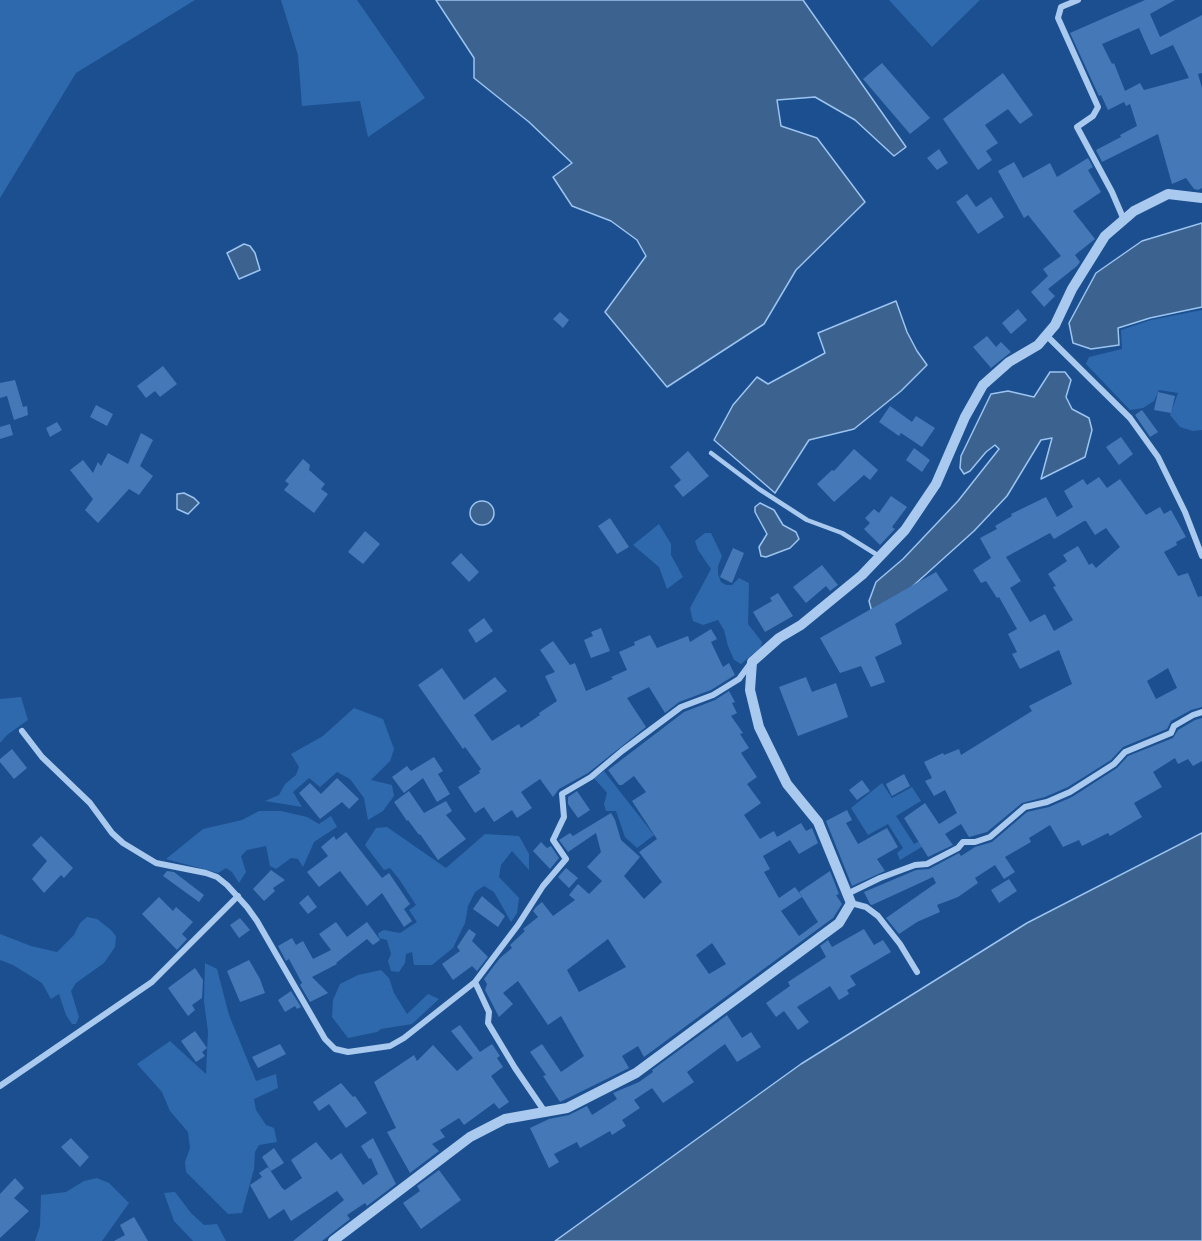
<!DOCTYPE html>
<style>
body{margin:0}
canvas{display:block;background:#1b4f8f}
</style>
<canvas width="1202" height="1241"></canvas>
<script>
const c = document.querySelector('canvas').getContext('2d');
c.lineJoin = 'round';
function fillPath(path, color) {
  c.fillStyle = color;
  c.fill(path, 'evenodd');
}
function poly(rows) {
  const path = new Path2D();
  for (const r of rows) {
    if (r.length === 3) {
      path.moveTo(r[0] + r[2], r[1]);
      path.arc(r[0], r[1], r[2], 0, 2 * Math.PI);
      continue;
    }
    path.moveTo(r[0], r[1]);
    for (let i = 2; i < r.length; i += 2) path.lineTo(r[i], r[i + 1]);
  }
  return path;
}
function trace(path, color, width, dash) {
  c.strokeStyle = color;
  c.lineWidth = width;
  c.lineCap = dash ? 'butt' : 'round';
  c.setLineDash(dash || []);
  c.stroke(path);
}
fillPath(poly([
 [0,0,195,0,76,73,0,198],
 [281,0,357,0,425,98,368,137,360,101,302,106,298,55],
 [889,0,980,0,932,47],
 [1202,310,1202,430,1193,431,1180,427,1170,415,1178,393,1159,390,1154,401,1143,408,1130,410,1086,364,1089,357,1122,349,1121,330,1151,320],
 [659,524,671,544,671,555,683,577,667,589,659,567,633,545],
 [705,533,711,533,722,556,718,566,718,574,721,582,726,585,732,585,739,578,749,583,748,624,762,642,761,647,741,664,734,660,728,646,724,630,718,620,703,625,693,621,691,613,690,608,711,569,698,550,695,541],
 [21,697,28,720,7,735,0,743,0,699],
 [354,708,383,719,394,749,390,761,371,780,392,785,394,796,383,811,368,820,364,798,350,779,337,772,320,787,309,778,293,792,302,807,265,801,279,795,285,784,296,775,299,767,291,754,323,736],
 [604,771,654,835,637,848,625,837,616,811,606,811,604,804,607,793,594,778],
 [882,783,892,798,912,787,921,801,896,816,914,844,922,840,925,845,900,860,897,853,903,848,888,824,868,835,851,808],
 [259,811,281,811,307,817,319,824,331,816,337,827,314,842,303,867,298,859,291,858,276,869,270,866,266,846,247,850,241,856,246,872,239,883,232,872,226,868,218,873,166,859,203,829,242,820],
 [387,827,446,868,485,834,519,836,529,854,529,870,512,851,501,865,499,877,519,898,517,913,511,922,494,892,484,886,475,892,468,906,465,923,453,948,432,965,414,965,412,952,406,954,405,963,399,972,391,971,388,961,391,954,387,940,379,938,378,933,384,930,400,933,417,922,409,910,416,905,399,879,390,868,384,870,365,845,376,828],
 [87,917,97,919,111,930,116,936,115,947,104,963,76,983,71,991,79,1017,76,1024,72,1024,66,1015,59,994,51,999,42,983,13,965,0,960,0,934,31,946,57,952,74,935,80,923],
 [205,963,217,969,229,1015,256,1081,276,1074,278,1088,254,1099,256,1110,266,1125,274,1128,277,1142,259,1145,255,1152,254,1169,242,1213,228,1214,186,1172,185,1162,190,1148,188,1132,170,1111,162,1092,137,1064,170,1041,206,1074,208,1032,204,1001],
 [381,970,389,978,394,993,407,1014,428,994,439,999,412,1024,381,1029,377,1032,348,1038,332,1017,333,1000,340,984,358,975],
 [97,1178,109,1183,129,1203,102,1241,35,1241,40,1226,41,1195,66,1192,84,1181],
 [175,1192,191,1213,204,1225,217,1224,226,1241,193,1241,174,1221,164,1193]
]), '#2e69ad');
const water = poly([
 [436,0,803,0,906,147,894,156,855,120,815,97,777,100,781,126,817,138,865,202,796,270,764,324,667,387,605,312,646,256,637,240,611,221,572,206,553,177,572,163,529,122,474,78,474,58,436,0],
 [1202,223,1202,307,1150,318,1118,328,1119,345,1091,349,1073,343,1069,323,1096,273,1142,241,1202,223],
 [244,244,250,246,255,253,260,270,239,279,227,253,244,244],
 [896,301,907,332,917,351,927,365,901,391,854,429,809,440,775,493,714,440,733,405,757,377,768,384,825,353,818,333,896,301],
 [1050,372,1065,372,1071,380,1066,397,1072,409,1089,418,1092,430,1085,457,1041,479,1052,438,1041,440,1007,496,974,531,884,612,872,612,869,601,876,582,903,559,958,501,999,449,995,445,986,452,970,471,964,474,960,468,961,456,991,394,1008,391,1034,397,1050,372],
 [184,493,194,498,199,503,188,514,177,509,177,494,184,493],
 [482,513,12],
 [760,503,774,510,783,525,796,532,799,539,790,548,766,557,761,556,759,547,767,534,755,512,755,507,760,503],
 [1202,833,1202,1241,555,1241,801,1064,1027,923,1202,833]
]);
fillPath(water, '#3c6290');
trace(water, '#9cc4f0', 1.5);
fillPath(poly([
 [1145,0,1175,0,1150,14,1160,37,1202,15,1202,73,1198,74,1202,88,1202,188,1198,190,1194,189,1186,178,1172,184,1158,134,1102,162,1096,150,1121,137,1120,135,1137,126,1130,104,1126,106,1124,102,1108,110,1101,95,1099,96,1070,33],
 [1139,28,1151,55,1173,45,1189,78,1144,90,1140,83,1125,91,1114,63,1112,64,1102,44],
 [882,63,930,118,910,134,863,79],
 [1003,73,1033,115,1020,124,1008,109,985,125,998,143,986,151,992,160,978,170,943,119],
 [939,149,948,163,937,170,927,158],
 [1088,158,1093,167,1088,170,1101,192,1073,211,1095,239,1075,255,1080,262,1077,266,1048,289,1055,296,1044,307,1031,292,1048,276,1043,269,1061,256,1028,215,1024,218,998,171,1014,162,1023,178,1050,163,1057,177],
 [967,194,976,207,991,197,1004,217,978,234,956,202],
 [1018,309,1027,320,1011,334,1002,323],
 [560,312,569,320,563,328,553,319],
 [987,336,996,347,1001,342,1011,352,991,368,973,347],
 [163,366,177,384,160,397,155,391,146,398,137,386],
 [15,380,23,407,27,406,28,415,14,420,7,396,0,398,0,383],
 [1158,392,1175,396,1171,413,1154,410],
 [96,405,113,414,107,426,90,417],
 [890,406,912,422,916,416,935,428,922,447,901,433,899,436,879,422],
 [1142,410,1158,432,1150,437,1135,415],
 [57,422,62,430,50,437,46,428],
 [10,424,13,435,0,439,0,427],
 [141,433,153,440,140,466,153,476,139,495,129,489,98,523,85,510,93,499,70,470,83,460,93,473,98,462,101,466,108,453,128,464],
 [1121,437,1133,454,1119,465,1106,447],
 [914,448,930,460,922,472,906,460],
 [854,449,878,470,870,480,864,475,834,502,817,484,832,470,834,471],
 [688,451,709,476,683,497,674,486,681,480,670,467],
 [303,459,310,465,309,470,325,484,321,489,328,494,314,513,284,490,289,484,285,481],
 [1099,477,1107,488,1120,479,1146,515,1160,507,1164,514,1171,510,1186,537,1176,542,1177,545,1164,552,1178,576,1188,573,1198,597,1202,596,1202,707,1191,710,1171,721,1167,729,1123,747,1111,760,1068,787,1045,797,1022,803,987,832,969,837,961,824,945,834,953,845,928,857,904,818,925,803,939,824,957,813,945,790,934,796,925,781,932,778,924,762,943,753,944,755,959,749,961,755,1032,711,1029,706,1072,684,1059,650,1020,669,1012,654,1017,652,1008,634,1017,629,999,597,997,598,986,581,981,583,973,570,991,558,980,538,997,529,995,526,1012,516,1011,514,1046,497,1057,517,1073,507,1064,491,1083,479,1087,485],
 [1084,521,1086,521,1095,535,1106,528,1120,547,1096,568,1092,563,1089,565,1078,546,1063,555,1067,561,1048,574,1056,586,1053,587,1073,620,1054,631,1045,614,1030,622,1010,588,1021,581,1006,557,1050,533,1054,539],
 [1168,668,1177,688,1156,699,1147,681],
 [891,496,907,507,892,527,895,529,880,545,864,529,870,523,865,518,874,509,879,513],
 [610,518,629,547,617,554,598,526],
 [365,531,380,544,363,564,348,552],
 [733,548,744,553,732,583,720,577],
 [461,553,479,572,469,582,451,563],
 [822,565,838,585,830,591,826,586,806,603,793,587],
 [936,572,948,590,895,624,902,644,875,657,885,682,871,687,861,666,840,673,820,638],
 [778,593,793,616,765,632,753,612,772,601,770,598],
 [484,618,493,631,476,643,468,630],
 [601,628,610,651,591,658,584,640,593,636,591,632],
 [711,629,717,639,711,642,723,667,729,663,735,675,711,690,679,702,665,713,649,687,627,698,646,727,588,773,559,789,553,797,540,779,521,792,532,808,517,818,512,810,494,822,484,807,475,813,458,787,480,773,479,771,481,769,465,747,463,749,418,685,442,668,464,700,495,677,507,691,474,715,492,741,519,724,521,728,540,715,539,713,557,701,545,676,555,672,540,650,553,641,570,665,575,663,586,691,613,679,611,677,627,670,619,652,635,645,634,642,650,635,657,648,688,636,690,642],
 [806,677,812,692,836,683,848,717,798,736,779,687],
 [729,691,735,702,732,703,737,713,731,716,743,733,740,734,749,748,741,753,757,777,747,784,761,803,744,815,760,839,774,831,777,837,801,823,806,831,812,828,818,843,799,854,790,840,763,856,770,869,764,872,779,898,795,887,802,897,781,911,799,936,818,922,799,892,830,871,839,894,836,895,842,904,833,918,644,1057,638,1046,622,1056,629,1068,560,1102,543,1076,546,1075,530,1052,542,1044,561,1072,584,1056,561,1016,548,1025,518,981,503,993,513,1004,499,1017,485,990,487,984,484,979,500,958,512,948,510,945,525,931,523,929,538,917,533,911,536,907,542,902,553,916,575,900,569,895,578,884,589,894,602,881,587,867,601,852,596,833,568,852,559,840,570,833,573,836,611,813,615,820,621,840,640,857,624,876,644,899,662,882,639,852,657,839,632,801,646,792,634,776,622,785,619,785,608,770,684,712,715,700],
 [608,939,626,967,579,992,567,970],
 [712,943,726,964,709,974,696,955],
 [1202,718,1202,761,1193,766,1188,759,1178,764,1175,758,1153,772,1162,787,1134,803,1142,817,1110,836,1108,833,1082,846,1079,840,1063,847,1050,825,1029,838,1031,842,1005,857,1015,872,1004,879,995,865,975,878,978,883,958,897,937,905,940,912,917,922,899,934,886,918,936,883,933,877,872,905,870,904,864,892,916,870,929,869,959,853,961,856,975,847,992,842,1027,812,1049,807,1072,797,1117,768,1128,756,1173,738,1178,730,1195,720],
 [12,749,27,768,14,779,0,762,0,759],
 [434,757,443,771,438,774,450,794,437,802,423,778,404,793,392,777,407,766,411,771],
 [904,774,910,786,892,796,886,784],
 [337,778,359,799,349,809,342,802,320,819,299,793,310,783,321,794],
 [862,780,870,791,857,800,849,790],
 [409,791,424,813,446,801,452,811,446,815,466,839,438,860,420,834,419,835,408,820,407,821,394,802],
 [577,791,590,810,578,818,568,804,568,797],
 [847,810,852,820,846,823,858,844,887,828,898,847,877,859,885,871,852,886,826,821],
 [346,832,382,878,389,873,410,904,404,909,412,921,404,927,382,893,367,906,340,871,319,887,307,872,328,856,321,847,334,836,336,840],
 [41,836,73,868,64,878,61,875,44,893,32,879,47,861,32,845],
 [541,842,547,848,551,846,559,858,550,869,533,851],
 [566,868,578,878,569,888,558,877],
 [271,870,285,880,273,888,275,891,264,901,253,889],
 [167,871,174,872,204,895,199,902,163,876],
 [1009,879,1017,891,999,903,991,890],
 [308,895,317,907,308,914,299,903],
 [482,896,505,916,498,927,473,909],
 [159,897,173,911,176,907,193,922,182,934,187,939,177,950,142,914],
 [240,918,250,930,239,938,230,925],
 [336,922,347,937,367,922,380,940,373,945,367,939,336,963,337,964,312,977,328,993,310,1002,300,985,302,983,289,959,286,961,278,946,292,938,296,945,303,941,313,959,331,950,319,934],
 [469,929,476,934,472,941,488,957,477,971,472,966,453,980,442,964,460,951,457,947],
 [864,929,874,945,883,940,891,952,850,976,856,985,847,990,849,994,839,1000,830,986,797,1007,809,1022,798,1030,784,1011,776,1017,766,1003,790,986,788,982,826,957,820,946,828,940,832,947],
 [249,960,260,979,265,993,240,1002,227,971],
 [195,968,203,980,202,998,192,1005,195,1010,188,1016,168,988],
 [291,991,301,1007,297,1009,295,1006,285,1012,278,1000],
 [727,1015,742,1038,751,1032,761,1047,737,1062,725,1044,687,1072,694,1082,663,1103,652,1088,634,1100,640,1108,622,1120,626,1126,612,1135,610,1131,580,1148,577,1142,554,1154,559,1162,549,1168,530,1128,549,1119,569,1115,587,1106,592,1115,617,1099,613,1093,639,1082,653,1072,652,1070],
 [460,1025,480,1052,492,1044,500,1056,497,1058,503,1067,491,1076,509,1102,499,1109,494,1103,464,1125,459,1118,440,1130,445,1137,432,1144,439,1151,410,1173,387,1132,396,1128,374,1082,414,1055,417,1061,433,1045,457,1071,473,1058,451,1031],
 [195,1031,207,1048,202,1052,205,1056,196,1062,181,1041],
 [280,1044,286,1054,258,1068,252,1057],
 [341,1083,353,1097,355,1096,367,1113,346,1128,329,1104,319,1111,313,1102],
 [71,1138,89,1157,80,1167,61,1147],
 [373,1138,396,1184,367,1206,365,1203,347,1215,350,1219,322,1241,293,1241,344,1200,337,1191,291,1221,284,1209,269,1219,250,1185,262,1177,259,1173,268,1167,282,1188,285,1190,302,1178,291,1160,316,1142,331,1160,341,1153,363,1185,378,1174,371,1158,369,1159,361,1146],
 [274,1148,284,1163,271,1171,262,1157],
 [439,1170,461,1200,421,1229,403,1203,420,1191,417,1186],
 [15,1178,24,1188,14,1198,29,1211,0,1238,0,1194],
 [134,1217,148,1241,114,1241,125,1235,120,1225]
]), '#4478b7');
trace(poly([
 [711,453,759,489,807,520,842,533,879,556]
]), '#a9c9ee', 4.5);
trace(poly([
 [1078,0,1061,7,1058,18,1098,107,1093,116,1077,127,1112,192,1124,220],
 [1046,335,1130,418,1158,457,1185,512,1202,556],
 [22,731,42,757,90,803,112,833,123,843,156,863,206,873,217,877,227,885,247,907,257,921,325,1039,335,1049,348,1052,390,1046,404,1038,475,982],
 [847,894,880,878,915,865,927,864,958,848,963,842,975,842,990,837,1025,807,1047,802,1070,792,1114,764,1125,752,1171,733,1174,726,1193,715,1202,712],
 [851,903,866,907,878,916,900,944,917,972],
 [0,1086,152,982,238,896],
 [545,1112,515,1068,488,1023,489,1012,475,982,518,925,543,886,566,859,553,840,564,817,562,794,591,777,622,751,681,707,713,695,739,679,750,664]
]), '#a9c9ee', 6);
trace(poly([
 [333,1241,470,1137,505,1119,567,1108,636,1073,839,923,851,903,818,822,787,784,759,727,750,690,752,662,779,638,801,625,862,575,905,530,936,484,965,417,983,385,1009,362,1038,345,1055,325,1072,289,1105,236,1134,211,1168,194,1202,198]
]), '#a9c9ee', 10);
</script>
